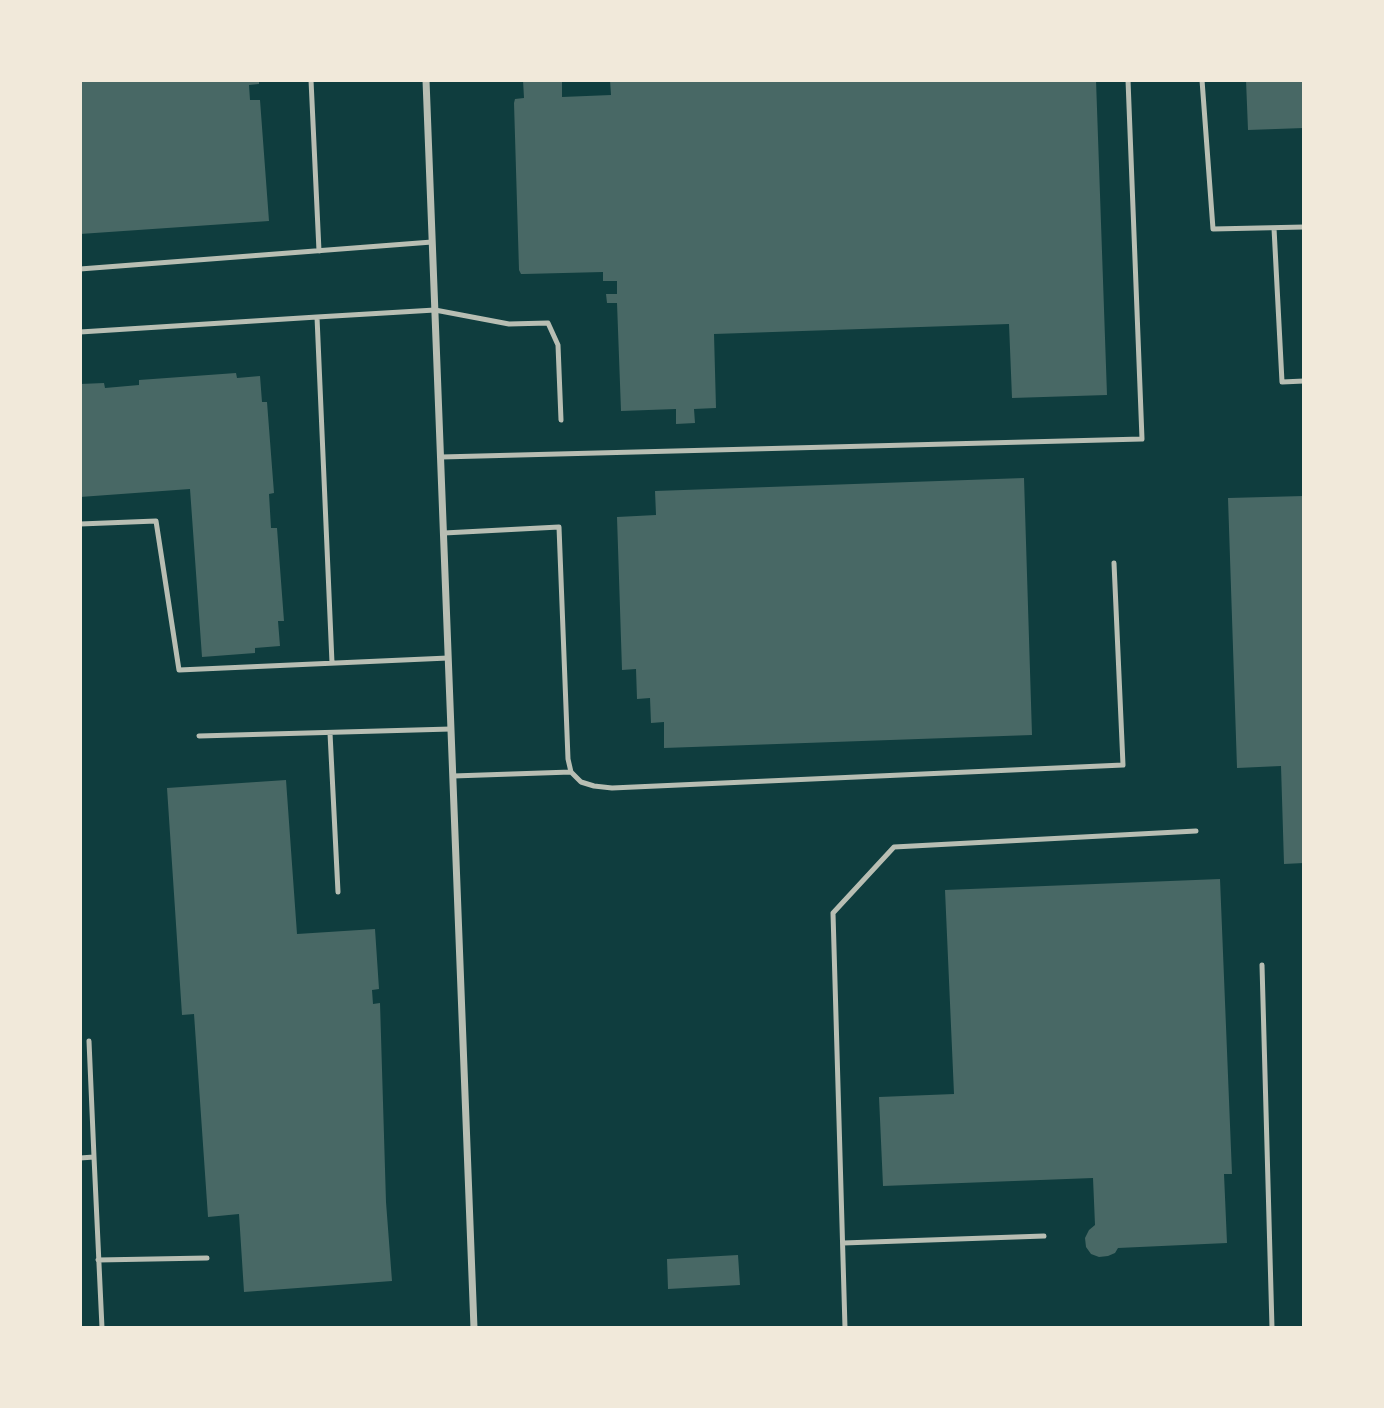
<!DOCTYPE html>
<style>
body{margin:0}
#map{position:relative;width:1384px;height:1408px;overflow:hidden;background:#0f3d3e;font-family:"Archivo Narrow",sans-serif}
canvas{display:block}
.frame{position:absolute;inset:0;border:82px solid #f1e9da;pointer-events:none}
</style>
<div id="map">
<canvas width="1384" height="1408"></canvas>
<div class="frame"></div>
</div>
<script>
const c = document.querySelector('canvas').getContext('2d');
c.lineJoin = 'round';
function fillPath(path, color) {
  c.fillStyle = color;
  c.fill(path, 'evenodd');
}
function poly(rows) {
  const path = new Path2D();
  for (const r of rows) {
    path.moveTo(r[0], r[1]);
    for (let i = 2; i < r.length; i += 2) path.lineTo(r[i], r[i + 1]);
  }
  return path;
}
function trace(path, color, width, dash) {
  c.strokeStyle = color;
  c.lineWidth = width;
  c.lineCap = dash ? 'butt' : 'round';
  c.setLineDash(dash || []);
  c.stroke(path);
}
fillPath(poly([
 [80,80,259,80,259,84,249,85,250,100,260,100,269,221,80,234],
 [523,80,562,80,562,97,611,95,610,80,1096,80,1107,395,1012,398,1009,324,714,334,716,408,694,409,695,423,676,424,676,409,621,411,617,303,607,303,606,294,617,294,617,281,603,281,603,272,524,274,521,274,519,270,514,103,515,99,524,98],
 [1246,80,1304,80,1304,128,1248,130],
 [236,373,237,378,260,376,262,402,267,402,274,493,269,494,271,528,277,528,284,621,278,621,280,646,255,648,255,653,202,657,190,489,80,497,80,384,104,383,105,388,139,385,139,380],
 [1024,478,1032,735,664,748,664,722,651,723,650,698,637,699,636,669,622,670,617,517,656,515,655,491],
 [1304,496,1304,863,1284,864,1281,766,1237,768,1228,498],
 [286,780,297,934,375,929,379,989,372,990,373,1004,380,1003,386,1202,392,1281,244,1292,239,1214,208,1217,194,1014,182,1015,167,788],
 [1220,879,1232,1174,1224,1174,1227,1243,1118,1248,1115,1253,1108,1256,1099,1257,1091,1254,1086,1247,1085,1238,1089,1230,1095,1225,1093,1178,883,1186,879,1097,954,1094,945,890],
 [738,1255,740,1285,668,1289,667,1259]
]), '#486865');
trace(poly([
 [311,80,319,251],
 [1202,80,1213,229,1304,227],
 [1274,228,1282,382,1304,381],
 [80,269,432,242],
 [317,317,435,310,509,324,548,323,558,345,561,420],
 [80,332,317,317,332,663],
 [441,457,1142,439,1128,80],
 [80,524,156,521,179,670,448,658],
 [444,533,559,527,568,759,571,772,581,782,594,786,612,788,1123,765,1114,563],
 [330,733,338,892],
 [199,736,451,729],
 [453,776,571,772],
 [1262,965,1272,1328],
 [94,1157,102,1328],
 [80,1158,94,1157,89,1041],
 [843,1243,1044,1236],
 [98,1260,207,1258],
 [845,1328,833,913,894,847,1196,831]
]), '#b8beb3', 5);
trace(poly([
 [426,80,474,1328]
]), '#b8beb3', 7);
</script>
